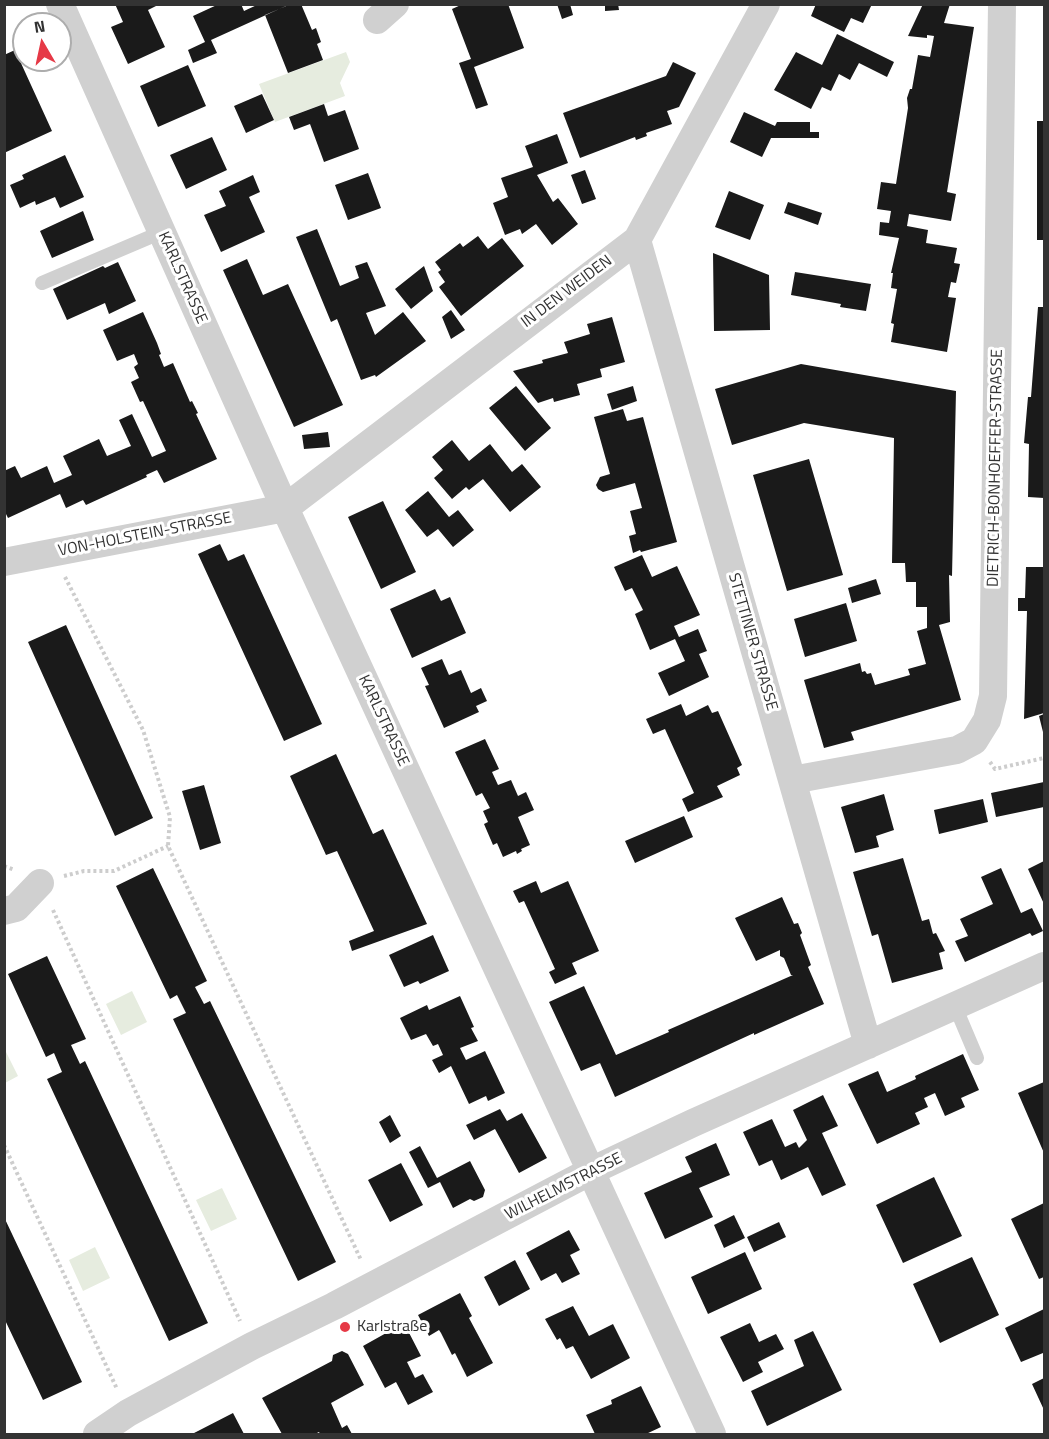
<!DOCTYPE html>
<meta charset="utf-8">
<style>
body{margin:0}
#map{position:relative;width:1049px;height:1439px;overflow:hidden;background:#fff;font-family:"Titillium Web",sans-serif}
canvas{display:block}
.frame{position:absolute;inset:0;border:6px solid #333;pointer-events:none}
.north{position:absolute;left:12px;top:12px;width:60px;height:60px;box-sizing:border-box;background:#fff;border:2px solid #adadad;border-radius:50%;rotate:351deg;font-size:16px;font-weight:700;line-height:24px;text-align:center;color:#333}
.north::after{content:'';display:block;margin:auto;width:21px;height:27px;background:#e63946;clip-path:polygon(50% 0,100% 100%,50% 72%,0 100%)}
</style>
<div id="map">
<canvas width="1049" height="1439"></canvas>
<div class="frame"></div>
<div class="north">N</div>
</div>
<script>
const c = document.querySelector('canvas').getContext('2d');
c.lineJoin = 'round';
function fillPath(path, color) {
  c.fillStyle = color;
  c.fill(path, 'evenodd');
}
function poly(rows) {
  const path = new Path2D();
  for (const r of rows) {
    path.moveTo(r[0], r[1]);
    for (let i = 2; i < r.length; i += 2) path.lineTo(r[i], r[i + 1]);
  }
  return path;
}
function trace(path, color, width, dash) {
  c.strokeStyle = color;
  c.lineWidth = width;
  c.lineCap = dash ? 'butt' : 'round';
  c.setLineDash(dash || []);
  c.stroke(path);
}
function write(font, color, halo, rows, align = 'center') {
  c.font = font + ' "Titillium Web",sans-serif';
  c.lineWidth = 6;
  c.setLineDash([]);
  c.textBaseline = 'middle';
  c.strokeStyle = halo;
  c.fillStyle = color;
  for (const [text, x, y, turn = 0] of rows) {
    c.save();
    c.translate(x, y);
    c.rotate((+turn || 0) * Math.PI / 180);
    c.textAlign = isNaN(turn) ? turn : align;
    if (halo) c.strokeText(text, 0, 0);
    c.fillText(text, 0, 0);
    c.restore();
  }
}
fillPath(poly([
 [346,52,350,62,340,83,345,96,275,122,259,84],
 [132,991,147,1022,121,1035,106,1004],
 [4,1048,18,1076,5,1083,4,1083],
 [222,1188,237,1219,211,1231,196,1200],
 [95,1247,110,1278,83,1291,69,1260]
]), '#e6ecdf');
fillPath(poly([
 [115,4,160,4,148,10,165,47,128,64,111,27,123,22],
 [219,4,241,4,244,11,259,4,288,5,211,40,217,53,193,63,188,50,205,42,193,16],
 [291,4,301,4,312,30,316,28,321,42,317,44,323,60,288,73,265,15],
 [463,4,508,4,524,48,474,67,488,105,476,109,459,63,471,59,452,9],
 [557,4,570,4,573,15,562,19],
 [605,4,618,4,619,10,605,11],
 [816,4,872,4,863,23,851,18,844,32,811,16],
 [923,4,950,4,944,23,974,27,947,192,956,194,951,221,909,214,907,226,928,230,926,243,957,248,954,263,960,264,956,283,951,282,948,297,956,298,947,352,891,342,894,324,891,323,897,289,891,288,893,273,891,273,899,238,879,235,880,222,889,223,891,211,877,209,881,182,896,184,908,108,907,98,910,89,912,89,918,55,930,57,934,36,927,35,927,38,908,36],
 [837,34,894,62,887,77,859,63,850,80,839,74,831,91,822,87,811,109,774,90,796,52,822,65],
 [15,50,52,131,4,153,4,55],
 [673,62,696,73,679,107,667,111,672,124,646,133,647,136,636,140,635,137,580,158,563,113,666,76],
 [188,65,206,106,158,127,140,86],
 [262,94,274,120,246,133,234,106],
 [324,104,328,116,345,110,359,149,324,162,310,124,294,130,289,117],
 [744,112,775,126,777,122,810,122,810,132,819,132,819,138,771,138,762,157,730,142],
 [1037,121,1044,121,1044,240,1037,240],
 [557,134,568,163,537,175,553,202,558,198,578,224,552,245,536,224,522,234,520,229,505,235,493,203,508,197,501,178,533,167,525,146],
 [212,137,227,170,186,189,170,155],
 [65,155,84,197,60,208,55,197,36,205,35,201,20,208,10,185,24,179,22,175],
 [585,170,596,199,582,204,571,175],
 [368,173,381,208,348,220,335,185],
 [253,175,260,192,249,197,265,232,221,252,204,215,226,206,219,191],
 [729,191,764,205,750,240,715,227],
 [788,202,822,213,818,225,784,213],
 [83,211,94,240,52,258,40,231],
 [317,229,340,286,359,278,355,266,367,262,386,306,366,313,375,335,403,312,426,341,376,377,375,375,361,380,337,319,331,322,296,237],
 [478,236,488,249,502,238,524,266,461,316,439,287,445,282,438,272,441,270,435,262,460,243,463,247],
 [713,253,769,275,770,330,714,331],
 [247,259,263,295,288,284,343,405,294,427,223,270],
 [118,262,136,301,109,314,105,303,67,320,53,289,103,266,105,268],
 [424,266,433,291,411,309,395,289],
 [795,272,871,284,866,311,840,307,841,304,791,295],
 [1038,307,1044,307,1044,498,1028,497,1029,444,1024,443,1028,397,1031,397],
 [451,310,465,330,451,339,442,317],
 [143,312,157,343,161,354,159,355,164,367,173,363,190,402,192,401,198,413,196,414,217,459,164,483,157,470,146,475,147,477,86,505,83,500,66,508,60,494,8,518,6,514,4,515,4,471,15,466,21,478,47,466,54,483,72,475,63,456,99,439,107,456,131,446,119,420,132,414,152,457,166,451,143,401,140,402,131,382,139,378,134,367,138,364,134,354,117,361,103,330],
 [612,317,625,362,600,369,602,377,577,384,580,395,554,402,553,398,538,403,513,371,543,363,542,360,568,353,564,342,590,334,587,324],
 [801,364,956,391,952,576,949,575,950,622,939,625,961,700,851,732,854,740,824,748,804,680,860,663,862,672,865,671,867,674,871,673,875,685,910,675,908,669,926,664,917,631,927,628,927,607,916,607,916,582,906,582,905,563,892,563,894,438,804,423,732,445,715,389],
 [516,386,551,428,525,451,489,408],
 [633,386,637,401,612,410,607,394],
 [623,409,627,421,643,417,677,542,641,552,640,550,633,553,629,536,636,534,630,511,642,508,635,483,603,492,598,489,596,485,600,477,610,474,594,417],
 [328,432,330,447,304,449,302,435],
 [452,440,469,461,490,444,512,472,522,464,541,487,510,512,483,479,469,490,466,487,452,499,434,478,443,470,432,457],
 [809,459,843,575,787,591,753,475],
 [428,491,449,517,458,510,474,530,453,547,438,529,427,537,405,510],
 [383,501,416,572,381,589,348,517],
 [220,544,228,561,244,554,322,724,284,741,198,554],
 [642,555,652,577,677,566,700,615,674,626,679,637,698,629,707,651,699,654,709,677,669,696,658,673,685,661,675,639,650,650,635,614,643,610,632,588,625,591,614,567],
 [1026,567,1044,567,1044,713,1024,719,1027,611,1018,611,1018,598,1025,598],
 [876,579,881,594,852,603,848,588],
 [435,589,441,601,450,597,466,633,412,658,390,609],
 [846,603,857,641,805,657,794,619],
 [66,625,153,818,115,836,28,642],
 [442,659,449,675,461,670,471,693,481,688,487,701,476,706,479,712,444,728,425,686,429,685,421,668],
 [681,704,686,716,708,705,712,713,718,711,742,765,737,768,740,775,717,786,723,797,688,812,682,799,694,793,674,749,665,729,653,734,646,719],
 [1044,714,1044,736,1039,716],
 [485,739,499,769,492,772,498,785,511,780,518,796,526,792,534,810,518,817,530,845,521,849,522,851,517,854,516,851,503,857,497,843,493,845,484,824,488,822,483,811,490,808,482,793,476,796,455,752],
 [336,754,373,834,383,829,427,924,352,951,349,941,374,931,337,851,326,855,290,776],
 [1044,782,1044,807,996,817,991,793],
 [204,785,221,843,200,850,182,791],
 [884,794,894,830,876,836,879,847,855,853,841,807],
 [983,799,988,822,939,834,934,810],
 [684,816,693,837,635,863,625,841],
 [903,858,922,921,929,919,933,934,936,933,945,951,939,953,943,969,892,983,878,934,872,936,853,872],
 [1044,861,1044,904,1028,869],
 [153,868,207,981,195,987,204,1004,210,1001,336,1262,298,1281,173,1019,186,1013,177,995,170,999,116,886],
 [1001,868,1021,913,1032,908,1043,931,1032,936,1030,933,965,962,955,941,968,936,960,919,993,904,981,877],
 [536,881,541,893,568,881,599,951,572,963,577,974,555,984,549,972,555,969,524,901,519,903,513,891],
 [782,897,794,924,798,923,802,933,800,935,811,965,808,967,824,1004,754,1035,754,1033,615,1097,600,1063,581,1071,549,1002,584,986,616,1055,669,1032,668,1030,793,975,791,975,784,958,780,956,780,950,756,961,735,918],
 [433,935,449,971,420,984,418,981,404,987,389,955],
 [47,956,86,1039,71,1045,80,1064,85,1061,208,1323,169,1341,47,1079,62,1072,54,1053,46,1057,8,974],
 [460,996,474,1027,471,1028,478,1041,460,1048,466,1060,485,1051,505,1093,488,1101,486,1096,469,1104,451,1066,439,1073,432,1060,443,1055,438,1044,433,1046,426,1034,411,1040,400,1018,427,1005,429,1010],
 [963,1054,979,1090,961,1098,965,1107,945,1116,935,1093,924,1098,928,1107,915,1113,920,1124,877,1144,848,1084,878,1071,887,1092,916,1079,915,1076],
 [1044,1082,1044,1153,1018,1093],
 [823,1095,838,1126,822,1133,846,1185,822,1196,808,1167,781,1180,772,1160,759,1166,743,1132,772,1119,785,1147,796,1142,799,1148,807,1140,793,1110],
 [500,1109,507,1121,522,1113,547,1158,519,1173,495,1129,474,1140,466,1125],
 [390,1115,401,1136,390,1143,379,1122],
 [716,1143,730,1175,699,1188,713,1217,665,1239,644,1193,692,1172,685,1157],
 [420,1146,437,1178,470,1161,485,1190,483,1197,474,1201,470,1199,453,1208,440,1182,428,1188,409,1152],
 [401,1163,423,1205,390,1222,368,1180],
 [934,1177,962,1236,903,1263,876,1205],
 [1044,1203,1044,1277,1039,1279,1011,1219],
 [734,1215,745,1238,724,1248,714,1225],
 [4,1217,82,1382,43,1400,4,1318],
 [779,1222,786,1237,754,1252,747,1237],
 [569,1230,580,1250,570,1255,580,1274,562,1283,556,1273,541,1281,526,1253],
 [745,1252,762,1289,708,1314,691,1277],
 [972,1257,999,1315,940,1343,913,1284],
 [515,1260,530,1289,499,1306,484,1277],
 [460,1293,472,1316,469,1318,493,1363,467,1377,455,1353,452,1355,441,1333,439,1330,429,1336,418,1315],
 [573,1306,589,1336,613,1324,630,1358,591,1379,573,1346,566,1349,560,1338,557,1340,545,1319],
 [1044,1309,1044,1356,1043,1353,1021,1362,1005,1328],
 [404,1323,421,1356,407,1362,415,1378,423,1374,433,1392,408,1405,396,1382,385,1388,363,1346],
 [750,1323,759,1342,776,1334,784,1349,758,1362,763,1372,743,1382,720,1337],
 [813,1331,842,1390,767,1426,751,1391,804,1366,794,1340],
 [342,1351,348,1354,364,1385,331,1403,342,1428,347,1425,352,1434,320,1434,319,1432,315,1434,282,1434,262,1398,332,1361,333,1355],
 [1044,1378,1044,1410,1032,1384],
 [641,1386,661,1427,646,1434,595,1434,586,1415,612,1404,611,1400],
 [233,1413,244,1434,192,1434,198,1431]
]), '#1a1a1a');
trace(poly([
 [65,577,143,730,170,817,168,846,361,1260],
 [990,762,995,769,1044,758],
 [4,866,15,870],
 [64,876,84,871,114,871,168,846],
 [53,910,240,1321],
 [4,1145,117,1389]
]), '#cdcdcd', 4, [3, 3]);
trace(poly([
 [42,283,162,232],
 [955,1006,977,1058]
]), '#d0d0d0', 14);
trace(poly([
 [60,4,285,508,712,1434],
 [377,20,395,4],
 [637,240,868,1045],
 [4,562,285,508,637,240,766,4],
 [792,780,957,750,974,741,987,720,993,696,1002,4],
 [4,911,16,908,40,883],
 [97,1434,128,1413,252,1346,334,1306,591,1171,693,1123,1044,966]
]), '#d0d0d0', 28);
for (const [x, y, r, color] of [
 [345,1327,6,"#e63946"]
]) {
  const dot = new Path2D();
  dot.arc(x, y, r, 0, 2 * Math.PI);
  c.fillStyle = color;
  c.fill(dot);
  trace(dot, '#fff', 2);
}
write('16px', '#333', '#fff', [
 ["KARLSTRASSE",182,278,66],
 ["IN DEN WEIDEN",567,292,-37],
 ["DIETRICH-BONHOEFFER-STRASSE",996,468,-89],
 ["VON-HOLSTEIN-STRASSE",145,535,-11],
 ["STETTINER STRASSE",752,642,74],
 ["KARLSTRASSE",383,721,65],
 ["WILHELMSTRASSE",564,1187,-27]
]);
write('16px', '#333', '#fff', [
 ["Karlstraße",357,1327]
], 'left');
</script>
